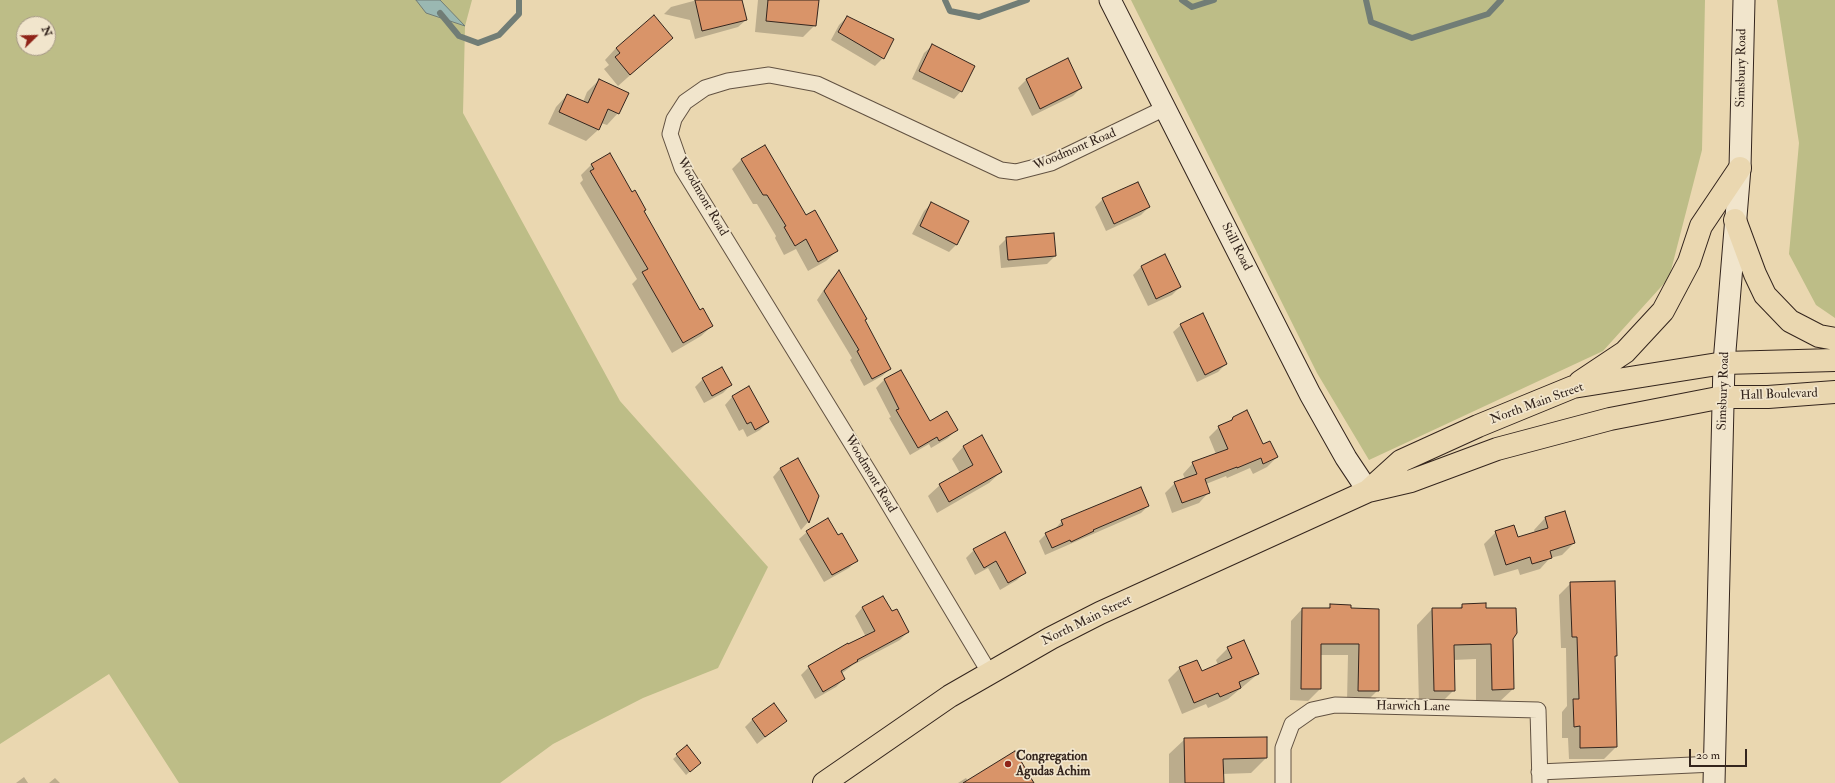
<!DOCTYPE html>
<style>
body{margin:0}
#map{position:relative;width:1835px;height:783px;overflow:hidden;background:#ead7b0;font-family:"IM FELL Double Pica",serif}
canvas{display:block}
.north{position:absolute;left:16px;top:16px;width:40px;height:40px;box-sizing:border-box;background:#f1e5cc;border:1px solid #a59886;border-radius:50%;rotate:67deg;font-size:11px;font-weight:700;line-height:16px;text-align:center;color:#34251d}
.north::after{content:'';display:block;margin:auto;width:14px;height:18px;background:#8f2418;clip-path:polygon(50% 0,100% 100%,50% 72%,0 100%)}
.scale{position:absolute;left:1689px;top:749px;width:58px;height:18px;box-sizing:border-box;border:2px solid #34251d;border-top:0;padding-left:5px;font-size:12px;line-height:14px;white-space:nowrap;color:#34251d;-webkit-text-stroke:3px #f1e5cc;paint-order:stroke}
</style>
<div id="map">
<canvas width="1835" height="783"></canvas>
<div class="north">N</div>
<div class="scale">20 m</div>
</div>
<script>
const c = document.querySelector('canvas').getContext('2d');
c.lineJoin = 'round';
function fillPath(path, color) {
  c.fillStyle = color;
  c.fill(path, 'evenodd');
}
function poly(rows) {
  const path = new Path2D();
  for (const r of rows) {
    path.moveTo(r[0], r[1]);
    for (let i = 2; i < r.length; i += 2) path.lineTo(r[i], r[i + 1]);
  }
  return path;
}
function trace(path, color, width, dash) {
  c.strokeStyle = color;
  c.lineWidth = width;
  c.lineCap = dash ? 'butt' : 'round';
  c.setLineDash(dash || []);
  c.stroke(path);
}
function write(font, color, halo, rows, align = 'center') {
  c.font = font + ' "IM FELL Double Pica",serif';
  c.lineWidth = 3.5;
  c.setLineDash([]);
  c.textBaseline = 'middle';
  c.strokeStyle = halo;
  c.fillStyle = color;
  for (const [text, x, y, turn = 0] of rows) {
    c.save();
    c.translate(x, y);
    c.rotate((+turn || 0) * Math.PI / 180);
    c.textAlign = isNaN(turn) ? turn : align;
    if (halo) c.strokeText(text, 0, 0);
    c.fillText(text, 0, 0);
    c.restore();
  }
}
fillPath(poly([
 [0,0,472,0,465,26,463,113,620,401,768,567,718,668,643,698,553,744,500,783,179,783,109,674,0,744],
 [24,24,48,24,48,48,24,48],
 [1131,0,1705,0,1702,150,1669,278,1603,351,1369,460,1317,373],
 [1777,0,1835,0,1835,318,1816,305,1789,254,1799,143]
]), '#bdbd87');
const water = poly([
 [416,0,440,0,465,26,426,13,416,0]
]);
fillPath(water, '#9ab8b2');
trace(water, '#717d76', 1);
fillPath(poly([
 [697,0,741,0,746,20,738,27,695,39,690,20,664,14,671,7],
 [758,0,818,0,815,25,803,37,755,32],
 [847,17,893,39,883,58,875,66,831,40,839,25],
 [672,38,618,86,604,69,609,65,605,60,616,48],
 [932,46,961,91,954,99,912,79,924,53],
 [1067,59,1081,88,1073,96,1032,116,1018,88,1026,80],
 [599,80,618,113,607,125,601,123,598,130,586,141,548,124,556,107,567,95,583,102,587,92],
 [742,159,806,216,837,251,826,261,808,271,796,249,784,255,775,238,776,236,757,204,753,204,732,169],
 [592,164,643,212,700,312,712,326,701,336,672,353,632,284,637,279,580,183,583,180,581,175],
 [1103,199,1149,207,1141,215,1106,231,1095,207],
 [932,203,957,244,949,252,912,234,924,211],
 [1007,238,1055,256,1047,264,1001,268,999,246],
 [1165,255,1180,287,1172,295,1148,306,1133,275,1141,267],
 [838,272,890,369,882,376,864,386,850,360,852,358,817,300,831,279],
 [1181,325,1226,364,1218,372,1197,382,1173,332],
 [901,372,929,422,956,430,948,438,931,448,929,444,910,455,889,418,891,417,876,388,884,380],
 [703,379,731,385,723,393,704,403,695,387],
 [732,397,768,422,760,430,747,437,743,429,739,431,725,405],
 [1234,417,1262,446,1277,457,1267,467,1253,474,1250,468,1227,478,1226,476,1206,484,1209,492,1199,503,1172,513,1165,493,1175,483,1185,479,1183,474,1193,463,1216,454,1209,437,1219,427,1228,423],
 [981,437,1001,472,989,483,937,513,928,496,940,485,960,473,952,459,963,447],
 [797,460,817,496,808,522,801,530,773,477,780,469],
 [1148,506,1141,513,1045,555,1039,541,1046,534,1055,529,1062,521],
 [1545,518,1574,543,1562,555,1550,558,1540,569,1520,575,1518,569,1494,576,1484,544,1496,532,1518,538,1535,533,1534,530],
 [807,532,838,537,857,560,849,568,824,582,799,539],
 [974,550,1025,572,1017,580,1000,590,988,568,975,575,966,558],
 [1571,583,1616,656,1614,658,1616,747,1604,759,1569,759,1568,738,1562,738,1562,712,1567,706,1566,648,1561,648,1559,595],
 [1331,605,1350,609,1378,690,1366,702,1347,702,1348,655,1320,655,1320,689,1308,701,1290,700,1291,621,1302,609,1327,609],
 [1463,605,1485,609,1512,639,1513,689,1497,704,1476,705,1476,659,1453,660,1454,690,1438,706,1419,706,1417,625,1432,609,1458,609],
 [862,608,908,632,900,640,853,665,841,674,844,679,836,687,815,699,801,675,809,667,866,637,855,616],
 [1228,648,1258,674,1228,699,1208,708,1206,704,1182,714,1168,680,1180,668,1201,673,1218,665,1216,660],
 [753,719,785,721,757,744,745,727],
 [1185,739,1266,758,1251,773,1222,774,1223,783,1169,783,1169,754],
 [687,747,696,766,686,775,673,759],
 [24,777,28,783,16,783],
 [55,778,60,783,49,783],
 [966,778,968,781,1034,783,958,783]
]), '#0003');
trace(poly([
 [945,0,950,11,979,17,1027,0],
 [1182,0,1192,7,1214,0],
 [1366,0,1371,22,1412,38,1488,14,1501,0],
 [440,13,459,36,478,43,499,35,519,14,519,0]
]), '#717d76', 6);
const building = poly([
 [695,0,742,0,747,20,702,31,695,0],
 [768,0,819,0,816,26,766,21,768,0],
 [654,15,673,38,630,75,615,57,620,53,616,48,654,15],
 [847,16,894,39,884,59,838,32,847,16],
 [932,44,975,66,962,92,919,71,932,44],
 [1068,58,1082,88,1040,109,1026,79,1068,58],
 [599,79,629,93,619,114,608,109,599,130,559,112,567,94,588,103,599,79],
 [765,145,806,215,815,210,838,251,818,262,806,239,795,246,784,227,786,226,767,195,763,195,741,159,765,145],
 [610,153,632,192,635,190,646,210,644,211,700,310,703,308,713,326,683,343,642,272,648,269,590,171,594,169,591,164,610,153],
 [1138,182,1150,207,1114,224,1102,198,1138,182],
 [931,202,969,221,957,245,920,226,931,202],
 [1054,233,1056,256,1008,260,1006,237,1054,233],
 [1165,254,1181,287,1156,299,1141,266,1165,254],
 [839,270,867,319,865,320,891,369,872,379,857,351,859,350,824,291,839,270],
 [1203,313,1227,364,1205,375,1180,324,1203,313],
 [722,367,732,385,712,396,702,378,722,367],
 [901,370,930,421,947,411,958,430,939,441,937,437,918,448,896,410,899,409,884,379,901,370],
 [749,386,769,422,755,430,751,422,747,424,732,396,749,386],
 [1247,410,1263,444,1270,441,1278,457,1263,464,1261,458,1237,468,1237,467,1205,479,1210,493,1182,503,1174,482,1197,474,1192,462,1228,449,1218,426,1232,420,1233,417,1247,410],
 [982,435,1002,472,949,502,939,484,973,465,963,446,982,435],
 [798,458,819,496,809,523,780,468,798,458],
 [1141,487,1149,506,1093,530,1094,531,1071,542,1070,540,1052,548,1045,533,1063,525,1061,520,1141,487],
 [1565,511,1575,543,1550,551,1552,558,1532,564,1530,557,1506,565,1495,531,1514,525,1518,537,1548,528,1545,517,1565,511],
 [828,518,838,535,842,533,858,561,832,575,806,531,828,518],
 [1005,532,1026,573,1008,583,996,561,984,568,973,549,1005,532],
 [1615,581,1617,656,1615,656,1617,747,1580,748,1580,726,1574,727,1573,699,1579,699,1577,637,1572,637,1570,582,1615,581],
 [883,596,892,611,897,609,909,632,857,660,858,661,841,671,845,679,823,692,808,666,848,643,848,644,875,631,862,607,883,596],
 [1486,603,1486,608,1516,608,1517,633,1513,639,1514,689,1492,690,1491,644,1454,645,1455,691,1434,691,1432,608,1462,608,1462,604,1486,603],
 [1330,604,1351,605,1351,608,1379,609,1379,691,1358,691,1359,644,1321,644,1321,689,1301,689,1302,608,1330,608,1330,604],
 [1244,640,1259,674,1239,682,1241,688,1220,697,1218,693,1194,703,1179,667,1197,660,1202,671,1232,658,1227,647,1244,640],
 [774,703,787,721,765,737,752,719,774,703],
 [1267,737,1267,758,1223,759,1224,783,1185,783,1184,738,1267,737],
 [687,745,701,763,690,772,676,754,687,745],
 [1015,751,1034,783,963,783,1015,751]
]);
fillPath(building, '#d99469');
trace(building, '#34251d', 1);
const street = poly([
 [989,672,874,480,682,168,670,134,674,119,685,102,705,88,728,81,769,75,817,84,1001,170,1016,172,1051,163,1165,108],
 [1539,772,1714,764],
 [1283,783,1283,748,1292,724,1312,710,1335,705,1538,710,1540,783]
]);
const secondary = poly([
 [1110,0,1310,394,1346,458,1368,491],
 [1714,783,1724,363,1740,168,1744,0]
]);
const primary = poly([
 [1735,220,1755,274,1765,295,1790,321,1819,336,1835,339],
 [1580,382,1625,352,1663,311,1689,262,1701,226,1740,168],
 [1369,490,1401,461,1478,426,1573,387,1724,363,1835,360],
 [824,783,950,696,1051,638,1100,613,1368,491,1411,481,1497,449,1610,419,1723,397,1768,397,1835,392]
]);
trace(street, '#625242', 17);
trace(secondary, '#34251d', 23);
trace(primary, '#34251d', 24);
trace(street, '#f1e5cc', 15);
trace(secondary, '#f1e5cc', 21);
trace(primary, '#ead7b0', 22);
for (const [x, y, r, color] of [
 [1008,764,4,"#8f2418"]
]) {
  const dot = new Path2D();
  dot.arc(x, y, r, 0, 2 * Math.PI);
  c.fillStyle = color;
  c.fill(dot);
  trace(dot, '#f1e5cc', 1.5);
}
write('13px', '#34251d', '#f1e5cc', [
 ["Simsbury Road",1742,68,-89],
 ["Woodmont Road",1075,150,-23],
 ["Woodmont Road",702,197,60],
 ["Still Road",1236,247,63],
 ["Simsbury Road",1724,391,-88],
 ["Hall Boulevard",1779,395,-2],
 ["North Main Street",1537,404,-20],
 ["Woodmont Road",870,474,59],
 ["North Main Street",1087,621,-26],
 ["Harwich Lane",1413,707,1]
]);
write('bold 13px', '#34251d', '#f1e5cc', [
 ["Congregation",1016,757],
 ["Agudas Achim",1016,772]
], 'left');
</script>
